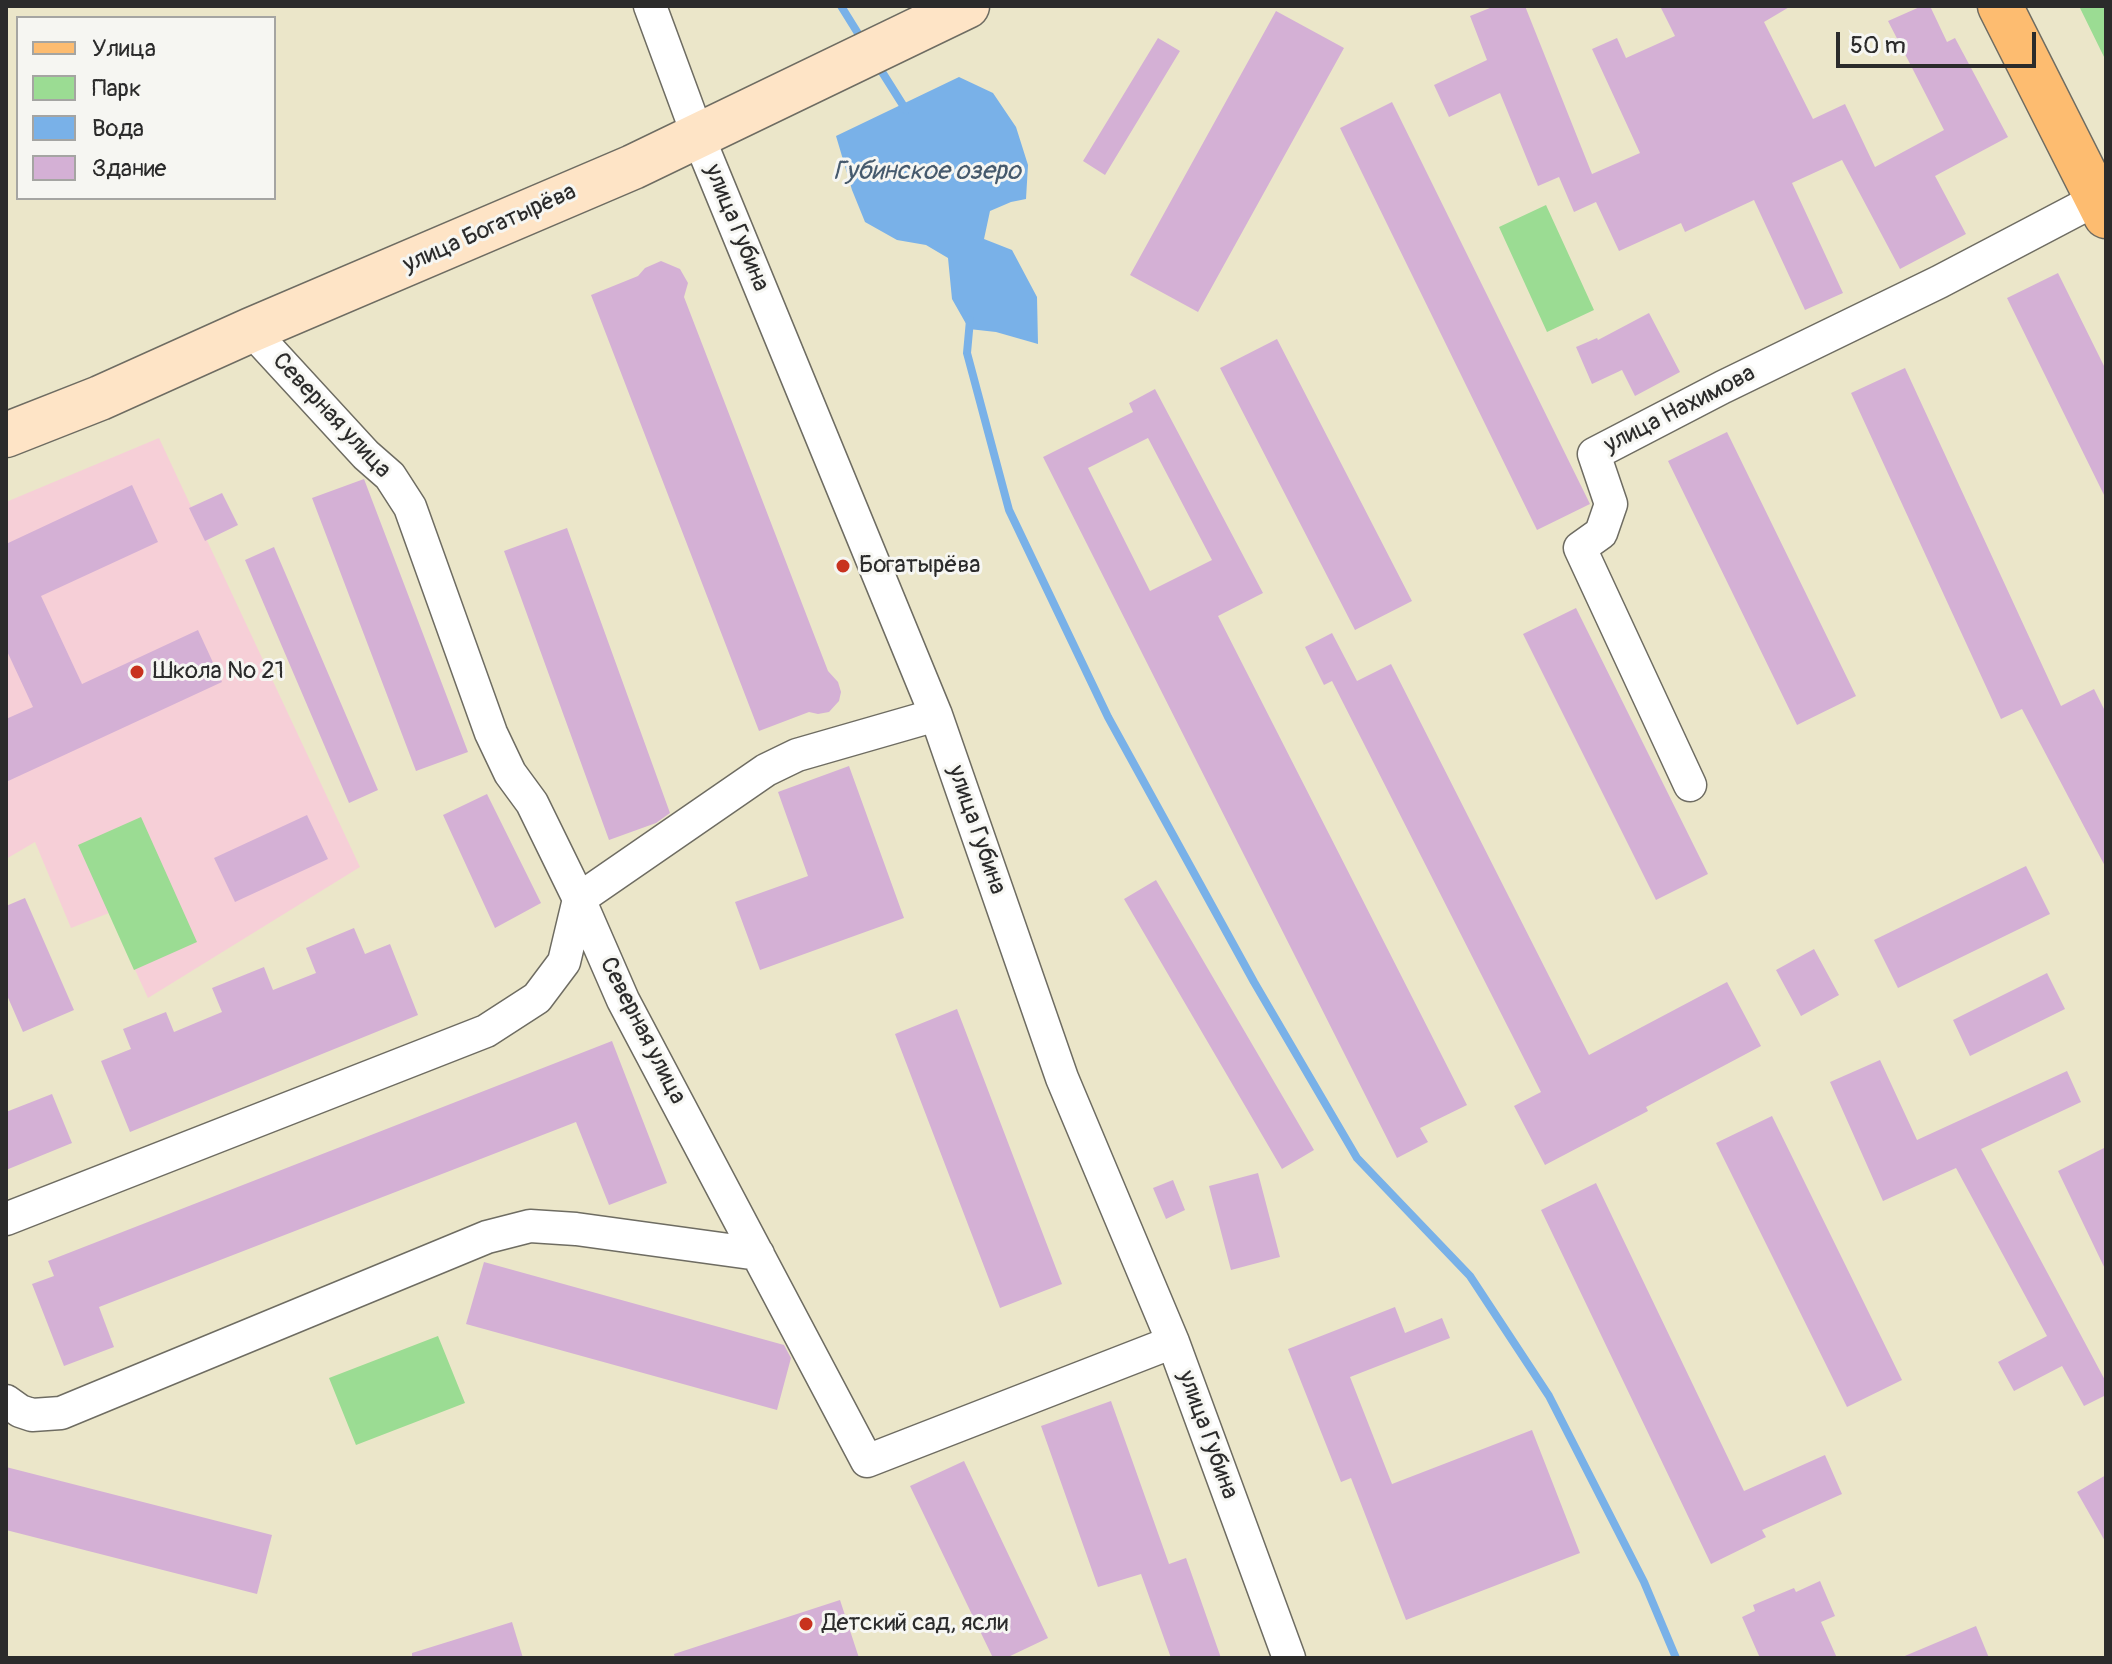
<!DOCTYPE html>
<meta charset="utf-8">
<style>
body{margin:0}
#map{position:relative;width:2112px;height:1664px;overflow:hidden;background:#ebe6c9;font-family:Pangolin,sans-serif}
canvas{display:block}
.frame{position:absolute;inset:0;border:8px solid #2b2b2b;pointer-events:none}
.legend{position:absolute;left:16px;top:16px;width:260px;height:184px;box-sizing:border-box;background:#f6f6f2;border:2px solid #a5a5a2;margin:0;padding:10px 14px;list-style:none;font-size:24px;color:#2b2b2b}
.legend li{display:flex;align-items:center;gap:16px;height:40px}
.legend b{width:40px;border:2px solid #a5a5a2}
.scale{position:absolute;left:1836px;top:32px;width:200px;height:36px;box-sizing:border-box;border:4px solid #2b2b2b;border-top:0;padding-left:10px;font-size:24px;line-height:28px;white-space:nowrap;color:#2b2b2b;-webkit-text-stroke:6px #f6f6f2;paint-order:stroke}
</style>
<div id="map">
<canvas width="2112" height="1664"></canvas>
<div class="frame"></div>
<ul class="legend">
<li><b style="height:10px;background:#fdbc70"></b>Улица</li>
<li><b style="height:22px;background:#9bdc93"></b>Парк</li>
<li><b style="height:22px;background:#79b1e8"></b>Вода</li>
<li><b style="height:22px;background:#d4b0d5"></b>Здание</li>
</ul>
<div class="scale">50 m</div>
</div>
<script>
const c = document.querySelector('canvas').getContext('2d');
c.lineJoin = 'round';
function fillPath(path, color) {
  c.fillStyle = color;
  c.fill(path, 'evenodd');
}
function poly(rows) {
  const path = new Path2D();
  for (const r of rows) {
    path.moveTo(r[0], r[1]);
    for (let i = 2; i < r.length; i += 2) path.lineTo(r[i], r[i + 1]);
  }
  return path;
}
function trace(path, color, width, dash) {
  c.strokeStyle = color;
  c.lineWidth = width;
  c.lineCap = dash ? 'butt' : 'round';
  c.setLineDash(dash || []);
  c.stroke(path);
}
function write(font, color, halo, rows, align = 'center') {
  c.font = font + ' Pangolin,sans-serif';
  c.lineWidth = 6;
  c.setLineDash([]);
  c.textBaseline = 'middle';
  c.strokeStyle = halo;
  c.fillStyle = color;
  for (const [text, x, y, turn = 0] of rows) {
    c.save();
    c.translate(x, y);
    c.rotate((+turn || 0) * Math.PI / 180);
    c.textAlign = isNaN(turn) ? turn : align;
    if (halo) c.strokeText(text, 0, 0);
    c.fillText(text, 0, 0);
    c.restore();
  }
}
fillPath(poly([
 [159,438,360,867,148,998,109,913,71,928,35,842,6,859,6,502]
]), '#f6cfd7');
fillPath(poly([
 [2079,6,2106,6,2106,61],
 [1546,205,1594,310,1547,332,1499,227],
 [141,817,197,942,134,970,78,845],
 [438,1336,465,1403,356,1445,329,1378]
]), '#9bdc93');
fillPath(poly([
 [959,77,993,93,1016,127,1028,165,1026,199,1011,202,990,211,984,239,1012,250,1037,297,1038,344,996,332,969,329,952,299,948,258,926,245,897,240,865,222,852,190,836,136]
]), '#79b1e8');
trace(poly([
 [841,6,864,43],
 [877,64,906,110],
 [970,320,967,353,1009,510,1108,717,1254,982,1357,1158,1470,1276,1549,1396,1644,1582,1676,1658]
]), '#79b1e8', 8);
fillPath(poly([
 [1495,6,1525,6,1592,174,1640,153,1592,49,1617,38,1626,58,1675,36,1660,6,1791,6,1764,22,1813,119,1845,104,1875,167,1944,130,1888,21,1922,6,1930,6,1947,42,1955,38,2008,137,1935,176,1966,234,1900,269,1842,160,1792,183,1843,293,1805,310,1754,200,1685,232,1681,223,1619,251,1596,202,1574,212,1559,177,1538,186,1500,93,1449,117,1434,85,1487,60,1470,16],
 [1276,11,1344,48,1198,312,1130,275],
 [1158,38,1180,51,1105,175,1083,161],
 [1392,102,1590,504,1537,530,1340,128],
 [661,261,680,269,688,283,684,297,828,671,838,682,841,692,839,701,829,712,818,714,809,712,759,731,591,295,638,276,645,268],
 [2058,273,2106,370,2106,499,2007,298],
 [1649,313,1680,372,1635,396,1622,370,1592,384,1576,347,1597,338,1598,340],
 [1277,339,1412,601,1355,630,1220,368],
 [1905,368,2061,706,2094,689,2106,713,2106,868,2022,709,2001,719,1851,393],
 [1155,389,1263,593,1218,616,1467,1105,1420,1128,1428,1142,1397,1158,1043,457,1133,412,1129,403],
 [1148,438,1212,560,1150,591,1088,468],
 [1727,432,1856,696,1797,725,1668,461],
 [364,479,468,752,416,771,312,498],
 [132,485,158,542,41,596,82,684,198,630,222,682,6,782,6,719,33,707,6,649,6,544],
 [222,493,238,525,205,541,189,508],
 [567,528,670,813,656,823,609,840,504,551],
 [274,547,378,790,349,803,245,560],
 [1576,608,1708,874,1656,900,1523,634],
 [1332,633,1357,681,1391,664,1589,1055,1727,982,1761,1046,1646,1107,1648,1111,1545,1165,1514,1106,1541,1092,1332,681,1324,685,1305,647],
 [849,766,904,918,760,970,735,902,808,876,778,792],
 [487,794,541,903,495,928,443,815],
 [307,815,328,859,235,902,214,858],
 [2026,866,2050,914,1898,988,1874,940],
 [1156,880,1314,1150,1282,1169,1124,899],
 [25,898,74,1010,23,1032,6,993,6,906],
 [354,928,365,954,390,944,418,1015,130,1132,101,1061,131,1049,123,1029,166,1012,174,1032,222,1012,212,988,264,967,273,990,316,973,306,948],
 [1814,949,1839,995,1801,1016,1776,970],
 [2047,973,2065,1009,1970,1056,1953,1020],
 [957,1009,1062,1284,1000,1308,895,1034],
 [612,1041,667,1183,609,1205,576,1122,99,1307,114,1347,64,1366,32,1284,54,1276,48,1261],
 [1880,1060,1917,1140,2067,1071,2081,1102,1981,1149,2106,1382,2106,1395,2084,1406,2062,1366,2014,1391,1998,1362,2047,1336,1956,1168,1883,1201,1830,1082],
 [52,1094,72,1143,6,1170,6,1112],
 [1772,1116,1902,1380,1847,1407,1716,1143],
 [2106,1147,2106,1271,2058,1171],
 [1258,1173,1280,1257,1231,1270,1209,1186],
 [1173,1180,1185,1210,1166,1219,1153,1188],
 [1596,1183,1744,1491,1825,1455,1842,1494,1762,1530,1766,1537,1711,1564,1541,1210],
 [484,1262,784,1345,791,1358,777,1410,466,1324],
 [1395,1307,1405,1333,1442,1318,1450,1338,1350,1377,1392,1484,1532,1430,1580,1553,1406,1620,1351,1478,1341,1482,1288,1349],
 [1111,1401,1169,1564,1186,1558,1221,1658,1171,1658,1141,1574,1098,1587,1041,1426],
 [964,1461,1048,1638,1006,1658,993,1658,910,1486],
 [6,1467,272,1535,257,1594,6,1530],
 [2106,1475,2106,1543,2077,1492],
 [1820,1581,1835,1616,1821,1622,1837,1658,1760,1658,1742,1617,1755,1611,1753,1605,1794,1588,1796,1592],
 [840,1600,859,1658,675,1658,674,1654],
 [512,1622,523,1658,412,1658,412,1653],
 [1976,1626,1989,1658,1900,1658]
]), '#d4b0d5');
const minor = poly([
 [650,6,698,136,936,715,1062,1078,1173,1342,1289,1658],
 [251,330,366,455,390,476,410,507,491,733,510,773,532,803,579,899,623,1000,867,1461,1173,1342],
 [1690,785,1580,548,1601,533,1611,504,1594,454,1723,387,1939,282,2097,199],
 [6,1219,486,1031,537,998,564,962,579,899,766,770,797,755,936,715],
 [6,1401,20,1411,32,1415,61,1413,487,1237,530,1226,576,1229,758,1254]
]);
const secondary = poly([
 [6,435,100,398,251,330,633,167,967,6]
]);
const primary = poly([
 [2000,6,2106,216]
]);
trace(minor, '#6e6c62', 35);
trace(secondary, '#6e6c62', 47);
trace(primary, '#6e6c62', 47);
trace(minor, '#fff', 32);
trace(secondary, '#fee4c6', 44);
trace(primary, '#fdbc70', 44);
for (const [x, y, r, color] of [
 [843,566,8,"#c8321e"],
 [137,672,8,"#c8321e"],
 [806,1624,8,"#c8321e"]
]) {
  const dot = new Path2D();
  dot.arc(x, y, r, 0, 2 * Math.PI);
  c.fillStyle = color;
  c.fill(dot);
  trace(dot, '#f6f6f2', 3);
}
write('24px', '#2b2b2b', '#f6f6f2', [
 ["улица Губина",736,228,68],
 ["улица Богатырёва",490,229,-24],
 ["улица Нахимова",1680,410,-27],
 ["Северная улица",331,416,47],
 ["улица Губина",976,830,71],
 ["Северная улица",642,1031,63],
 ["улица Губина",1207,1435,70]
]);
write('24px', '#2b2b2b', '#f6f6f2', [
 ["Богатырёва",859,566],
 ["Школа № 21",153,672],
 ["Детский сад, ясли",822,1624]
], 'left');
write('italic 26px', '#465a6d', '#f6f6f2', [
 ["Губинское озеро",927,172]
]);
</script>
